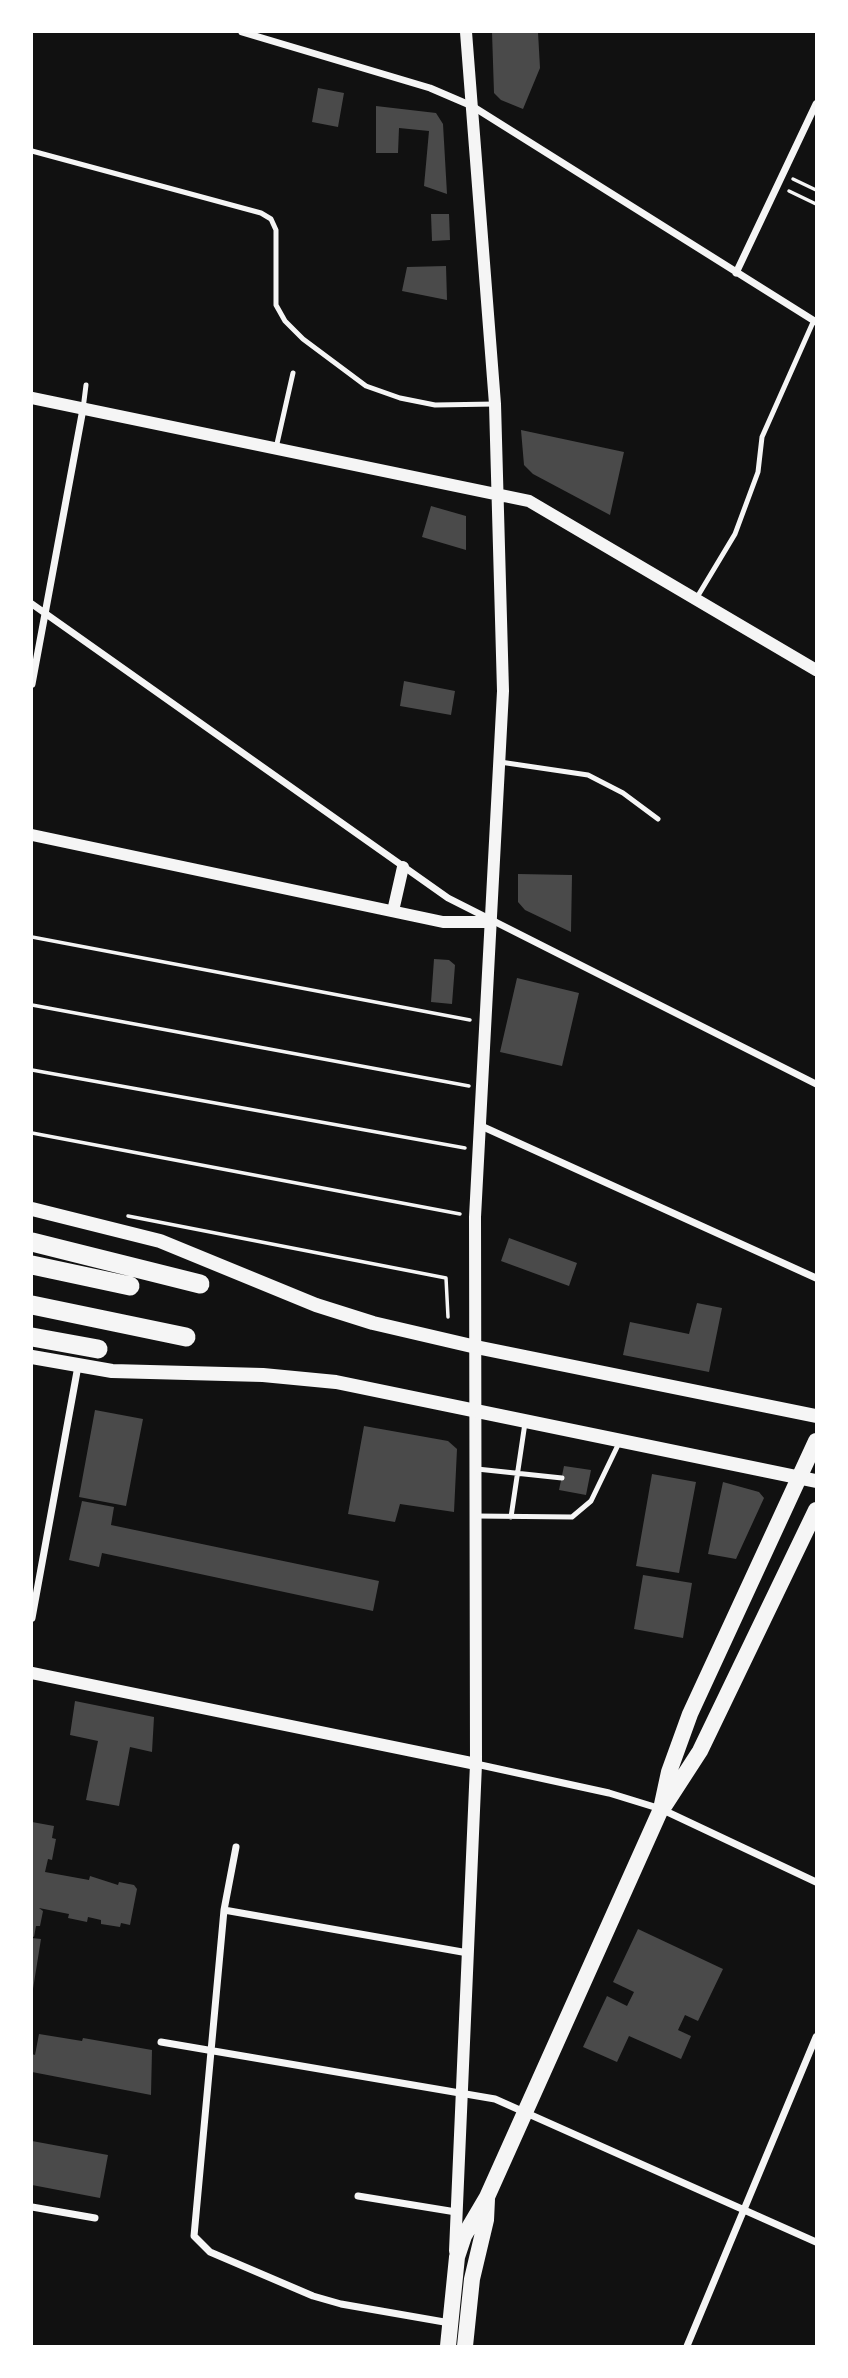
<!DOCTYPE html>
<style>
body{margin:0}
#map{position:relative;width:848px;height:2378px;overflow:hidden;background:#111;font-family:"Golos Text",sans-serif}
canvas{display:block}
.frame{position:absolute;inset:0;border:33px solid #fff;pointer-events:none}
</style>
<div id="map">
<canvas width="848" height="2378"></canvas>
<div class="frame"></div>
</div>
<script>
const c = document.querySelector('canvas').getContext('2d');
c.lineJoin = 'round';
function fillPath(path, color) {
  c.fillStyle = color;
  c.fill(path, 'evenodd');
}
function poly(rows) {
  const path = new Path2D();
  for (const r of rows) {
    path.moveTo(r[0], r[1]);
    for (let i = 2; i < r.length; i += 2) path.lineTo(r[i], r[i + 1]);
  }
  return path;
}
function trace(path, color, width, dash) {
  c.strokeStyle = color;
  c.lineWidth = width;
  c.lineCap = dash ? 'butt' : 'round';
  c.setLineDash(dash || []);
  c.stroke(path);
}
fillPath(poly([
 [492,32,538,32,540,68,523,109,501,100,494,93],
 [318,88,344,93,338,127,312,122],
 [376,106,436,113,443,124,447,194,424,186,429,131,399,128,398,153,376,153],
 [431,214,449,214,450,240,432,241],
 [446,266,447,300,402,291,407,267],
 [521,430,624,452,610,515,533,474,524,465],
 [431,506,466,516,466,550,422,537],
 [404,681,455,691,451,715,400,706],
 [518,874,572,875,571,932,525,910,518,902],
 [434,959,449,960,455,965,452,1004,431,1002],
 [517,978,579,993,562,1066,500,1052],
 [509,1238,577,1263,569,1286,501,1261],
 [697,1303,722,1308,709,1372,623,1355,630,1322,689,1334],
 [95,1410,143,1419,126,1506,79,1497],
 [364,1426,448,1441,457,1449,454,1512,400,1504,395,1522,348,1514],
 [564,1466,591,1470,586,1495,559,1490],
 [652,1474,696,1482,679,1573,636,1566],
 [723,1482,759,1492,764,1498,736,1559,708,1554],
 [82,1501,114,1507,111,1525,379,1581,373,1611,102,1553,99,1567,69,1560],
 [643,1575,692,1583,683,1638,634,1629],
 [75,1701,154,1717,152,1752,130,1747,119,1806,86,1800,98,1741,70,1735],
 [32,1822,54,1826,52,1838,56,1839,52,1860,48,1859,45,1872,89,1880,90,1876,118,1885,119,1882,134,1885,137,1889,130,1925,121,1923,120,1927,101,1924,101,1920,88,1917,87,1922,68,1918,69,1914,39,1908,43,1911,40,1926,36,1926,34,1937,32,1936],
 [638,1929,723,1969,698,2021,685,2015,678,2030,691,2036,681,2059,629,2036,617,2062,583,2047,607,1996,627,2006,634,1992,613,1982],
 [32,1938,41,1939,33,1989,32,1989],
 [39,2034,82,2041,83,2038,152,2050,151,2095,32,2072,32,2054,35,2055],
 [32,2141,108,2155,100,2198,32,2185]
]), '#4a4a4a');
trace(poly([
 [793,179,816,190],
 [789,191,816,204],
 [32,937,470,1020],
 [32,1005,469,1086],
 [32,1070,465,1148],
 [32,1133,460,1214],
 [128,1216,446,1278,448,1317]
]), '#f5f5f5', 3.5);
trace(poly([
 [32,151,261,213,271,219,276,230,276,305,285,321,303,339,366,386,400,398,435,405,495,404],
 [83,409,86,385],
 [276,448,293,373],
 [696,599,735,534,758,472,762,437,814,320],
 [500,762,588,775,623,793,658,819],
 [477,1469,562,1478],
 [477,1516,572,1517,591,1501,619,1443],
 [511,1517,525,1423]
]), '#f5f5f5', 5);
trace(poly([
 [242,32,430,88,472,106,816,322],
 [736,273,816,104],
 [32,604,448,898,816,1084],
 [32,684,83,409],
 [479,1125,816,1278],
 [32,1618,78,1366],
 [476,1764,609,1793,661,1809,816,1882],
 [236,1847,224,1910,194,2236,210,2252,313,2296,341,2304,450,2323],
 [224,1910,468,1953],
 [161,2042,495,2099,816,2242],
 [358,2196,456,2212],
 [32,2207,95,2218],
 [687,2346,816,2037]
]), '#f5f5f5', 7);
trace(poly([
 [32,398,529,501,816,670],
 [32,835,443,922,492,922],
 [393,911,403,867],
 [32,1673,476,1764],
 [455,2251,476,1764,475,1217,503,691,495,404,466,32]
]), '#f5f5f5', 12);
trace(poly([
 [32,1209,160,1241,316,1305,373,1323,476,1347,816,1416],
 [32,1357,112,1371,263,1375,336,1382,816,1481]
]), '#f5f5f5', 14);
trace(poly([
 [665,1805,700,1751,816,1510],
 [448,2346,457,2257,464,2236,487,2197,661,1809,669,1772,690,1714,816,1441],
 [465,2346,472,2279,486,2220,487,2199]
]), '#f5f5f5', 16);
trace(poly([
 [32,1242,200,1284],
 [32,1265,130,1286],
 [32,1305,186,1337],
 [32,1337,98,1349]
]), '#f5f5f5', 19);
</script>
